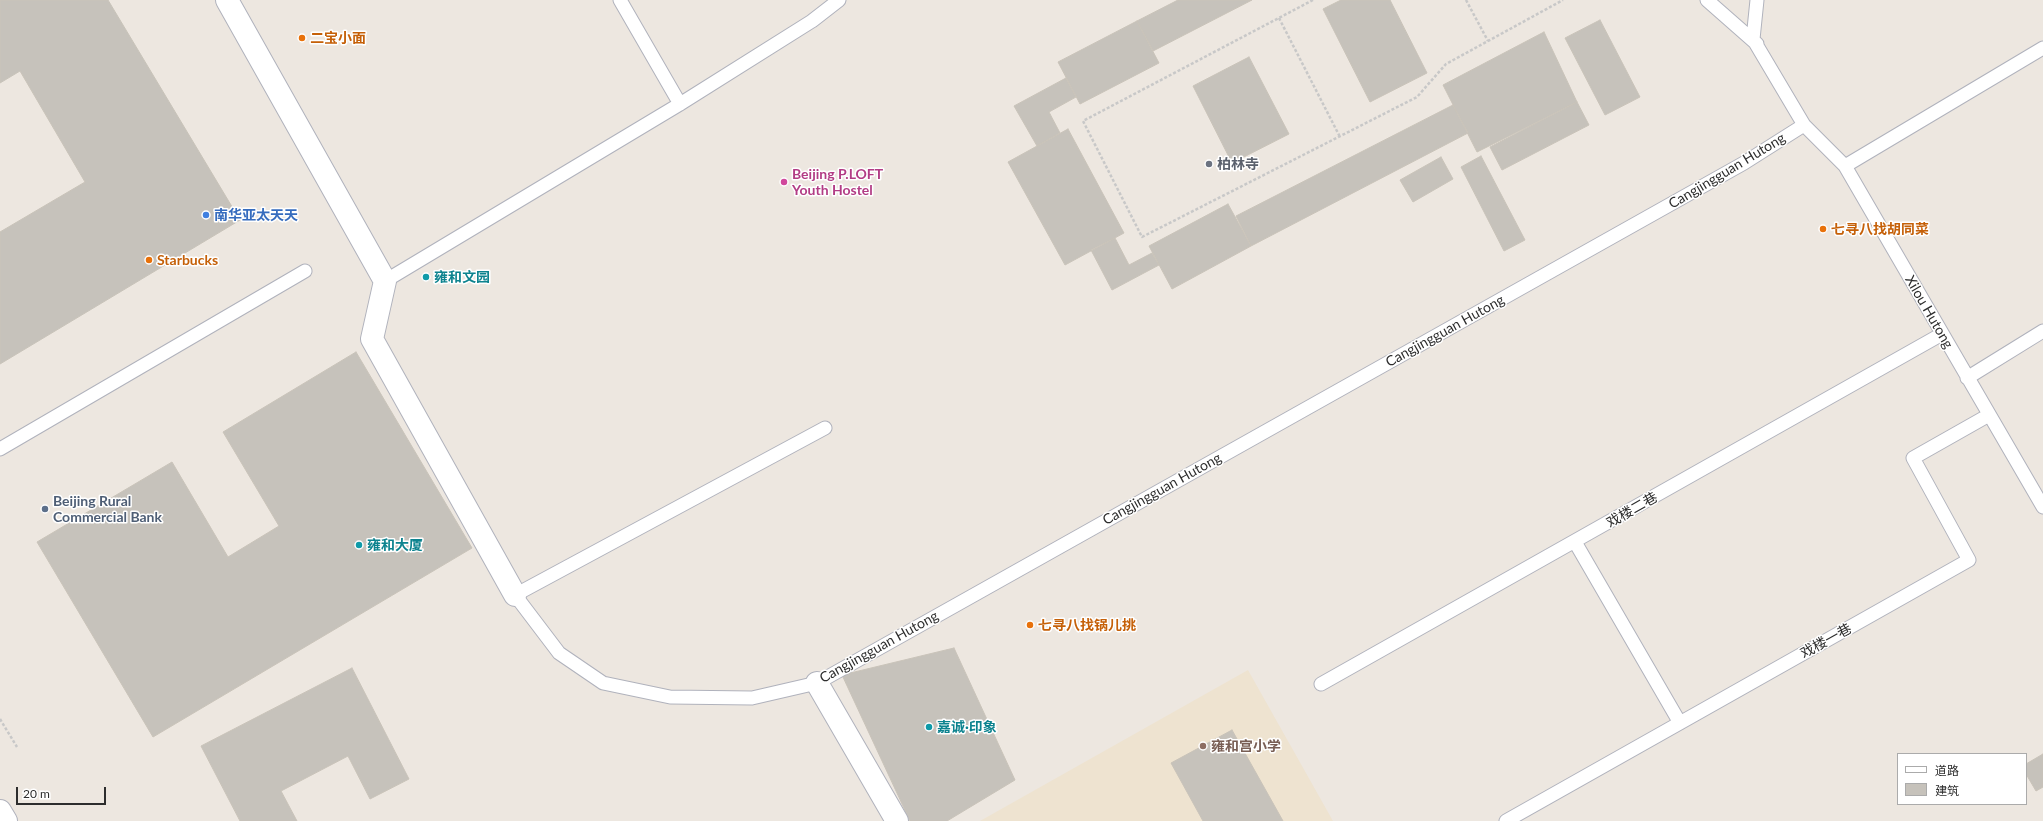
<!DOCTYPE html>
<meta charset="utf-8">
<style>
body{margin:0}
#map{position:relative;width:2043px;height:821px;overflow:hidden;background:#ede7e0;font-family:Lato,"Noto Sans SC",sans-serif}
canvas{display:block}
.legend{position:absolute;left:1897px;top:753px;width:130px;height:52px;box-sizing:border-box;background:#fff;border:1px solid #ababab;margin:0;padding:5px 7px;list-style:none;font-size:12px;color:#2d2d2d}
.legend li{display:flex;align-items:center;gap:8px;height:20px}
.legend b{width:20px;border:1px solid #ababab}
.scale{position:absolute;left:16px;top:787px;width:90px;height:18px;box-sizing:border-box;border:2px solid #2d2d2d;border-top:0;padding-left:5px;font-size:12px;line-height:14px;white-space:nowrap;color:#2d2d2d;-webkit-text-stroke:3px #fff;paint-order:stroke}
</style>
<div id="map">
<canvas width="2043" height="821"></canvas>
<ul class="legend">
<li><b style="height:5px;background:#fff"></b>道路</li>
<li><b style="height:11px;background:#c6c2bb"></b>建筑</li>
</ul>
<div class="scale">20 m</div>
</div>
<script>
const c = document.querySelector('canvas').getContext('2d');
c.lineJoin = 'round';
function fillPath(path, color) {
  c.fillStyle = color;
  c.fill(path, 'evenodd');
}
function poly(rows) {
  const path = new Path2D();
  for (const r of rows) {
    path.moveTo(r[0], r[1]);
    for (let i = 2; i < r.length; i += 2) path.lineTo(r[i], r[i + 1]);
  }
  return path;
}
function trace(path, color, width, dash) {
  c.strokeStyle = color;
  c.lineWidth = width;
  c.lineCap = dash ? 'butt' : 'round';
  c.setLineDash(dash || []);
  c.stroke(path);
}
function write(font, color, halo, rows, align = 'center') {
  c.font = font + ' Lato,"Noto Sans SC",sans-serif';
  c.lineWidth = 3;
  c.setLineDash([]);
  c.textBaseline = 'middle';
  c.strokeStyle = halo;
  c.fillStyle = color;
  for (const [text, x, y, turn = 0] of rows) {
    c.save();
    c.translate(x, y);
    c.rotate((+turn || 0) * Math.PI / 180);
    c.textAlign = isNaN(turn) ? turn : align;
    if (halo) c.strokeText(text, 0, 0);
    c.fillText(text, 0, 0);
    c.restore();
  }
}
fillPath(poly([
 [1248,670,1333,821,980,821]
]), '#eee3d0');
const building = poly([
 [0,0,108,0,240,220,0,364,0,232,85,182,20,71,0,83,0,0],
 [1178,0,1252,0,1153,51,1137,21,1178,0],
 [1341,0,1390,0,1427,73,1370,102,1323,9,1341,0],
 [1600,20,1640,97,1605,115,1565,38,1600,20],
 [1137,21,1159,63,1080,104,1058,62,1137,21],
 [1544,32,1577,102,1477,152,1443,85,1544,32],
 [1249,57,1289,134,1232,163,1193,86,1249,57],
 [1066,78,1076,97,1049,112,1060,133,1037,146,1014,106,1066,78],
 [1577,102,1589,125,1502,170,1490,147,1577,102],
 [1453,105,1468,133,1251,246,1236,216,1453,105],
 [1068,129,1124,233,1065,265,1008,162,1068,129],
 [1481,156,1525,240,1504,251,1461,167,1481,156],
 [1441,157,1453,179,1413,202,1400,180,1441,157],
 [1228,204,1251,246,1172,289,1149,246,1228,204],
 [1115,238,1129,265,1152,253,1159,265,1112,290,1091,250,1115,238],
 [356,352,472,548,153,737,37,542,172,462,228,557,279,526,223,432,356,352],
 [954,648,1015,780,947,821,910,821,842,675,954,648],
 [352,668,409,779,370,799,348,756,281,791,297,821,240,821,201,746,352,668],
 [1232,730,1283,821,1203,821,1171,763,1232,730],
 [2043,754,2043,787,2036,791,2026,774,2026,764,2043,754]
]);
fillPath(building, '#c6c2bb');
trace(building, '#c9c3b9', 1);
const lane = poly([
 [620,0,680,104],
 [1707,0,1757,44],
 [1757,0,1753,39,1804,125,1845,166,2043,507],
 [1845,166,2043,48],
 [385,281,680,104,812,21,839,0],
 [1967,378,2043,331],
 [825,428,515,595,559,653,603,683,670,697,752,698,817,683,1744,163,1804,125],
 [0,449,305,271],
 [1575,542,1680,723],
 [1321,684,1942,334],
 [1506,821,1969,560,1913,458,1989,415]
]);
const street = poly([
 [227,0,385,281,372,339,515,595],
 [817,683,897,821]
]);
const secondary = poly([
 [0,811,6,821]
]);
trace(lane, '#b0b2bc', 15);
trace(street, '#b0b2bc', 24);
trace(secondary, '#b0b2bc', 24);
trace(poly([
 [1313,0,1083,121,1142,237,1417,97,1446,64,1563,0],
 [1466,0,1488,41],
 [1279,18,1340,137],
 [0,719,17,747]
]), '#c8c8c8', 2.5, [3, 2]);
trace(lane, '#fff', 13);
trace(street, '#fff', 22);
trace(secondary, '#fff', 22);
for (const [x, y, r, color] of [
 [302,38,4,"#e8710a"],
 [1209,164,4,"#6b7280"],
 [784,182,4,"#d1479c"],
 [206,215,4,"#3f7fe0"],
 [1823,229,4,"#e8710a"],
 [149,260,4,"#e8710a"],
 [426,277,4,"#0f9aa8"],
 [45,509,4,"#5c6f8a"],
 [359,545,4,"#0f9aa8"],
 [1030,625,4,"#e8710a"],
 [929,727,4,"#0f9aa8"],
 [1203,746,4,"#8d6e63"]
]) {
  const dot = new Path2D();
  dot.arc(x, y, r, 0, 2 * Math.PI);
  c.fillStyle = color;
  c.fill(dot);
  trace(dot, '#fff', 1.5);
}
write('bold 14px', '#c56008', '#fff', [
 ["二宝小面",310,38],
 ["七寻八找胡同菜",1831,229],
 ["Starbucks",157,260],
 ["七寻八找锅儿挑",1038,625]
], 'left');
write('bold 14px', '#5b616d', '#fff', [
 ["柏林寺",1217,164]
], 'left');
write('14px', '#2d2d2d', '#fff', [
 ["Cangjingguan Hutong",1727,171,-31],
 ["Xilou Hutong",1929,312,60],
 ["Cangjingguan Hutong",1445,331,-29],
 ["Cangjingguan Hutong",1162,489,-29],
 ["戏楼二巷",1632,510,-30],
 ["戏楼一巷",1826,641,-29],
 ["Cangjingguan Hutong",879,647,-29]
]);
write('bold 14px', '#b23c85', '#fff', [
 ["Beijing P.LOFT",792,174],
 ["Youth Hostel",792,190]
], 'left');
write('bold 14px', '#366cbe', '#fff', [
 ["南华亚太天天",214,215]
], 'left');
write('bold 14px', '#0d838f', '#fff', [
 ["雍和文园",434,277],
 ["雍和大厦",367,545],
 ["嘉诚·印象",937,727]
], 'left');
write('bold 14px', '#4e5e75', '#fff', [
 ["Beijing Rural",53,501],
 ["Commercial Bank",53,517]
], 'left');
write('bold 14px', '#785e54', '#fff', [
 ["雍和宫小学",1211,746]
], 'left');
</script>
